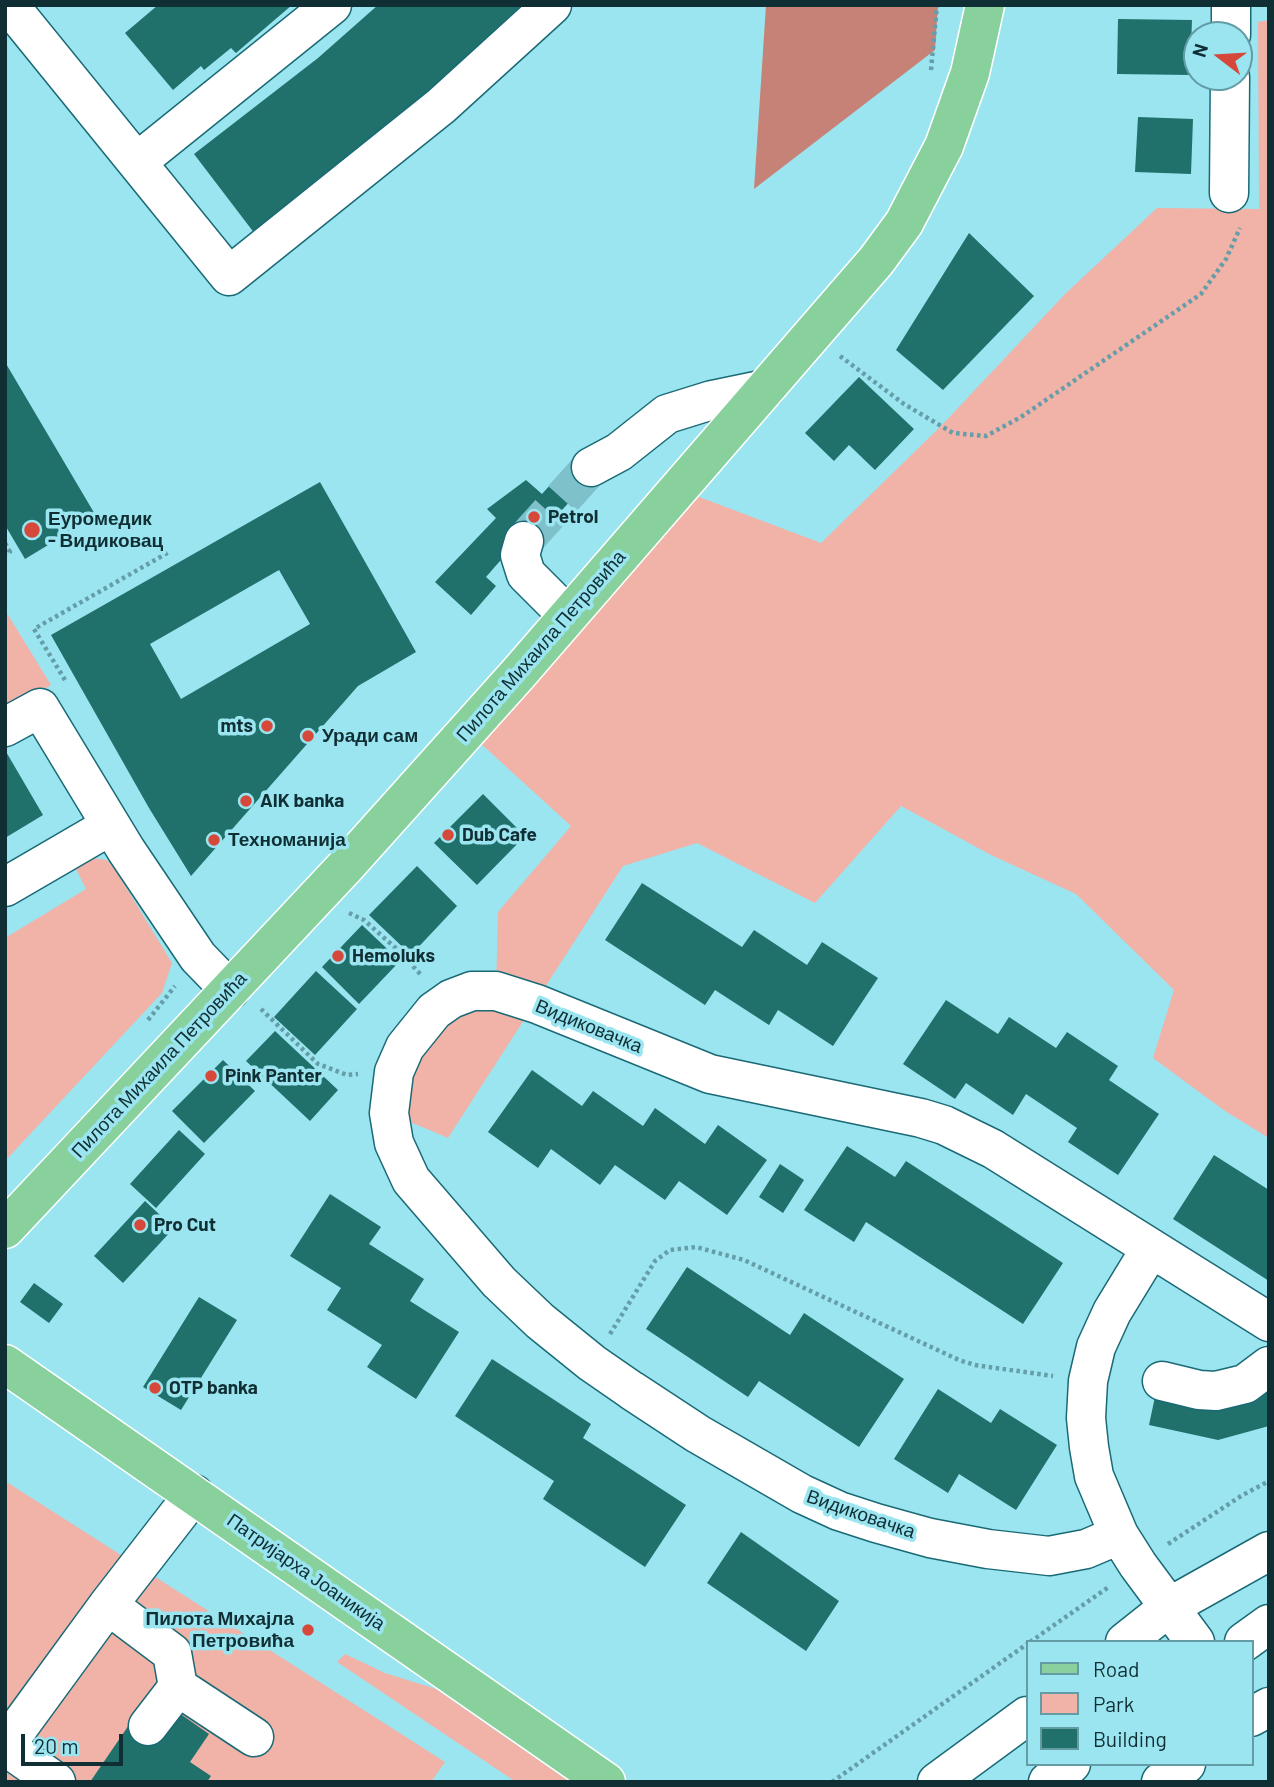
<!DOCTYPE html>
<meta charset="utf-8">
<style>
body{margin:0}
#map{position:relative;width:1274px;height:1787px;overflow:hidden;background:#9be5f1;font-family:Barlow,sans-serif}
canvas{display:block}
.frame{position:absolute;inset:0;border:7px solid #102f34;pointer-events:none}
.legend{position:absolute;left:1026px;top:1640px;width:228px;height:126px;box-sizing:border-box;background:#9be5f1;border:2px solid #639ca5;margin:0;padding:9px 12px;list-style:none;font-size:21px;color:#102f34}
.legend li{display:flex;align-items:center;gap:14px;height:35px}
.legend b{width:35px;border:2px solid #639ca5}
.north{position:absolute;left:1183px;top:21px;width:70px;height:70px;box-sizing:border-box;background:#9be5f1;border:2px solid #639ca5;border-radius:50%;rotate:287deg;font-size:19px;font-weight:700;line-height:28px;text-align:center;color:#102f34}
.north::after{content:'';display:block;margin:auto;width:24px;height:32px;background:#d6493a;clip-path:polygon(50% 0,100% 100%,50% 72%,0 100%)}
.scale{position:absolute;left:21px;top:1734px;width:102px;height:32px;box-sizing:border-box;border:4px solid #102f34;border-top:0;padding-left:9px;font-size:21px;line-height:24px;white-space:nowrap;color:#102f34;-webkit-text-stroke:5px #9be5f1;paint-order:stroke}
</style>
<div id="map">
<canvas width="1274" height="1787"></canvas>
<div class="frame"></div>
<ul class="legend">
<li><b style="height:9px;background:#88d19d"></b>Road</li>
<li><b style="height:19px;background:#f1b2a8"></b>Park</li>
<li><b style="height:19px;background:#20706b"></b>Building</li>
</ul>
<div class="north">N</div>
<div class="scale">20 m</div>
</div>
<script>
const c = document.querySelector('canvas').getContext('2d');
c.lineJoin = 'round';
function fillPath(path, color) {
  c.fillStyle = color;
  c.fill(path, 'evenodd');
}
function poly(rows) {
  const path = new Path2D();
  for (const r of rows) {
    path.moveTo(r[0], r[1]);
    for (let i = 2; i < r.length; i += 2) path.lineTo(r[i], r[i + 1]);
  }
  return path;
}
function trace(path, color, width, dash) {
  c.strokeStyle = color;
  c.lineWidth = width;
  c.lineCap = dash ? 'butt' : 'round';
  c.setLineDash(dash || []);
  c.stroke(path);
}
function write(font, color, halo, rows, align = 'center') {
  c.font = font + ' Barlow,sans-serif';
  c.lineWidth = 7;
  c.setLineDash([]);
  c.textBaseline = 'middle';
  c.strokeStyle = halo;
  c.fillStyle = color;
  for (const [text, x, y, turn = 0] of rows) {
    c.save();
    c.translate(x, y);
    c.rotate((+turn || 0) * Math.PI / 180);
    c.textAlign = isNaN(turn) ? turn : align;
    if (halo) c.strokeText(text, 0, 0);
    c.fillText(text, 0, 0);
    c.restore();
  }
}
fillPath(poly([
 [1269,20,1269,1138,1225,1111,1153,1058,1174,990,1076,894,991,855,901,806,815,903,697,843,623,866,448,1138,389,1113,405,1047,496,991,498,912,571,826,467,731,678,489,821,543,942,425,1065,294,1157,208,1259,209,1258,22],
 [5,610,51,685,5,711],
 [85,857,107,860,116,871,172,963,162,993,5,1161,5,938,86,889,73,863],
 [5,1481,445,1762,431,1782,5,1782],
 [345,1654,385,1673,436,1689,570,1782,516,1782,337,1662]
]), '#f1b2a8');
fillPath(poly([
 [766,5,938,5,935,50,754,189]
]), '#c78277');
fillPath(poly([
 [158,5,292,5,236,53,231,48,204,70,201,66,173,90,125,33],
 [378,5,524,5,379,138,255,234,194,154,318,58],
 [1118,19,1192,20,1190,75,1117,74],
 [1138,117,1193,119,1191,174,1135,172],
 [969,233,1034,296,943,390,896,350],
 [5,362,96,516,25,559,5,525],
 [859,377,914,429,875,470,849,445,834,461,805,433],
 [577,455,596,472,530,546,520,538,486,577,496,586,471,615,435,582,496,518,487,509,526,480,542,494],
 [320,482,416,652,358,686,191,876,149,808,51,635],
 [279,570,310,624,181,699,150,644],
 [5,750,43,815,5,838],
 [483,794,525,836,477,885,434,843],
 [417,866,457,906,411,955,369,915],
 [642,883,742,947,754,930,807,965,822,942,878,978,833,1046,778,1010,769,1025,715,990,705,1005,605,940],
 [362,925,400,961,359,1004,322,967],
 [316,971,357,1009,315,1055,274,1017],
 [946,1000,998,1034,1009,1017,1056,1048,1067,1032,1118,1066,1109,1080,1159,1114,1118,1175,1068,1142,1077,1128,1026,1094,1013,1115,966,1083,955,1099,903,1064],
 [275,1031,338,1090,310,1121,246,1061],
 [223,1060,255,1091,204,1143,172,1111],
 [532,1070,582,1106,593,1091,643,1126,655,1108,705,1144,718,1125,767,1160,727,1215,679,1181,665,1200,615,1165,600,1185,551,1149,538,1168,488,1132],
 [179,1130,205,1154,156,1208,130,1184],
 [847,1146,895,1177,906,1161,1063,1263,1023,1324,866,1222,854,1242,804,1210],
 [1214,1155,1269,1190,1269,1281,1173,1219],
 [780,1164,804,1180,783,1213,759,1197],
 [330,1194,381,1227,369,1244,424,1279,410,1301,459,1332,416,1399,367,1367,382,1345,327,1310,341,1288,290,1256],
 [145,1201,174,1228,123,1283,94,1256],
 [687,1267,790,1335,804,1313,904,1379,859,1447,759,1381,748,1397,646,1329],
 [34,1283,63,1304,49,1323,20,1302],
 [199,1297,237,1320,181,1410,143,1387],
 [492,1359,591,1424,583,1438,686,1505,645,1567,543,1499,554,1481,455,1416],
 [938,1389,991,1423,1000,1409,1057,1445,1016,1510,959,1474,948,1493,894,1459],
 [1269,1389,1269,1426,1218,1440,1149,1425,1156,1392],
 [741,1532,839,1601,806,1651,707,1583],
 [179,1713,209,1734,190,1762,211,1776,207,1782,90,1782,131,1722,160,1742]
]), '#20706b');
trace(poly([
 [524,541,591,467]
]), '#7fc1cb', 38, [38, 19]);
const minor = poly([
 [9,5,229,276,441,106,552,5],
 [1231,35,1231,5],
 [137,162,332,5],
 [1229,193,1230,77],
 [591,467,619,452,667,414,712,400,765,389],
 [524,541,520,555,526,574,568,616],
 [5,727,40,708,126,850,198,957,230,990],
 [5,887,110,826],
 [1151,1248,1112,1312,1096,1347,1088,1381,1086,1418,1089,1447,1094,1476,1119,1535,1138,1565,1195,1642],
 [1162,1381,1199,1390,1216,1391,1245,1384,1269,1366],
 [1119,1535,1086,1549,1049,1556,988,1549,930,1538,876,1523,839,1511,802,1494,698,1434,631,1390,592,1363,540,1321,499,1282,411,1180,394,1143,389,1113,394,1072,405,1047,434,1011,451,999,472,991,496,991,537,1004,710,1074,921,1118,944,1125,993,1149,1269,1322],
 [108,1605,172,1653,178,1687,254,1737],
 [1125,1642,1169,1607,1269,1551],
 [1244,1642,1269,1624],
 [1251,1717,1269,1707],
 [148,1726,178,1687],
 [56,1782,5,1746,108,1605,194,1494],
 [937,1782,1027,1716],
 [1048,1782,1071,1764],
 [1161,1782,1186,1764]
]);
const major = poly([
 [5,1229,344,868,518,674,876,261,904,223,944,146,970,73,985,5],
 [5,1364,606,1782]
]);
trace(minor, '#1a6a76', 41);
trace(major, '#fff', 41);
trace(poly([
 [931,70,937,5],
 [840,356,904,404,953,433,986,436,1021,417,1201,294,1226,259,1240,228],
 [5,543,10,552,5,554],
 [65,680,34,629,169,552],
 [349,913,364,920,399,951,422,976],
 [261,1009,318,1064,347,1075,358,1074],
 [148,1020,175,986],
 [610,1334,655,1261,670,1250,696,1247,744,1260,959,1360,975,1365,1053,1376],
 [1168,1544,1241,1496,1269,1481],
 [1030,1642,1110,1586],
 [832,1782,1027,1644]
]), '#659ea8', 4.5, [3.5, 3.5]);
trace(minor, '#fff', 38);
trace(major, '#88d19d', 38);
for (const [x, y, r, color] of [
 [534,517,7,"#d6493a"],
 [32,530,9,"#d6493a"],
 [267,726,7,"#d6493a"],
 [308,736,7,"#d6493a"],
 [246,801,7,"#d6493a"],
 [448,835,7,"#d6493a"],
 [214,840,7,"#d6493a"],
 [338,956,7,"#d6493a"],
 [211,1076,7,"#d6493a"],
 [140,1225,7,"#d6493a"],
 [155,1388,7,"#d6493a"],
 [308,1630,7,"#d6493a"]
]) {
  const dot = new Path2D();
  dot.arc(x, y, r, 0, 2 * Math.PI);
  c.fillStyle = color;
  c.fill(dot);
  trace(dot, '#9be5f1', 2.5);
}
write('bold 19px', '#102f34', '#9be5f1', [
 ["Petrol",548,517],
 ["Еуромедик",48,519],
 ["- Видиковац",48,541],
 ["mts",253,726,"right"],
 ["Уради сам",322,736],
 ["AIK banka",260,801],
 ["Dub Cafe",462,835],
 ["Техноманија",228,840],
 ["Hemoluks",352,956],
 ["Pink Panter",225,1076],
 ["Pro Cut",154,1225],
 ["OTP banka",169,1388],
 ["Пилота Михајла",294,1619,"right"],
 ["Петровића",294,1641,"right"]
], 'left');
write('19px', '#102f34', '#9be5f1', [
 ["Пилота Михаила Петровића",541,646,-49],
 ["Видиковачка",589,1026,22],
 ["Пилота Михаила Петровића",159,1065,-47],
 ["Видиковачка",861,1514,19],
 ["Патријарха Јоаникија",306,1572,35]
]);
</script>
